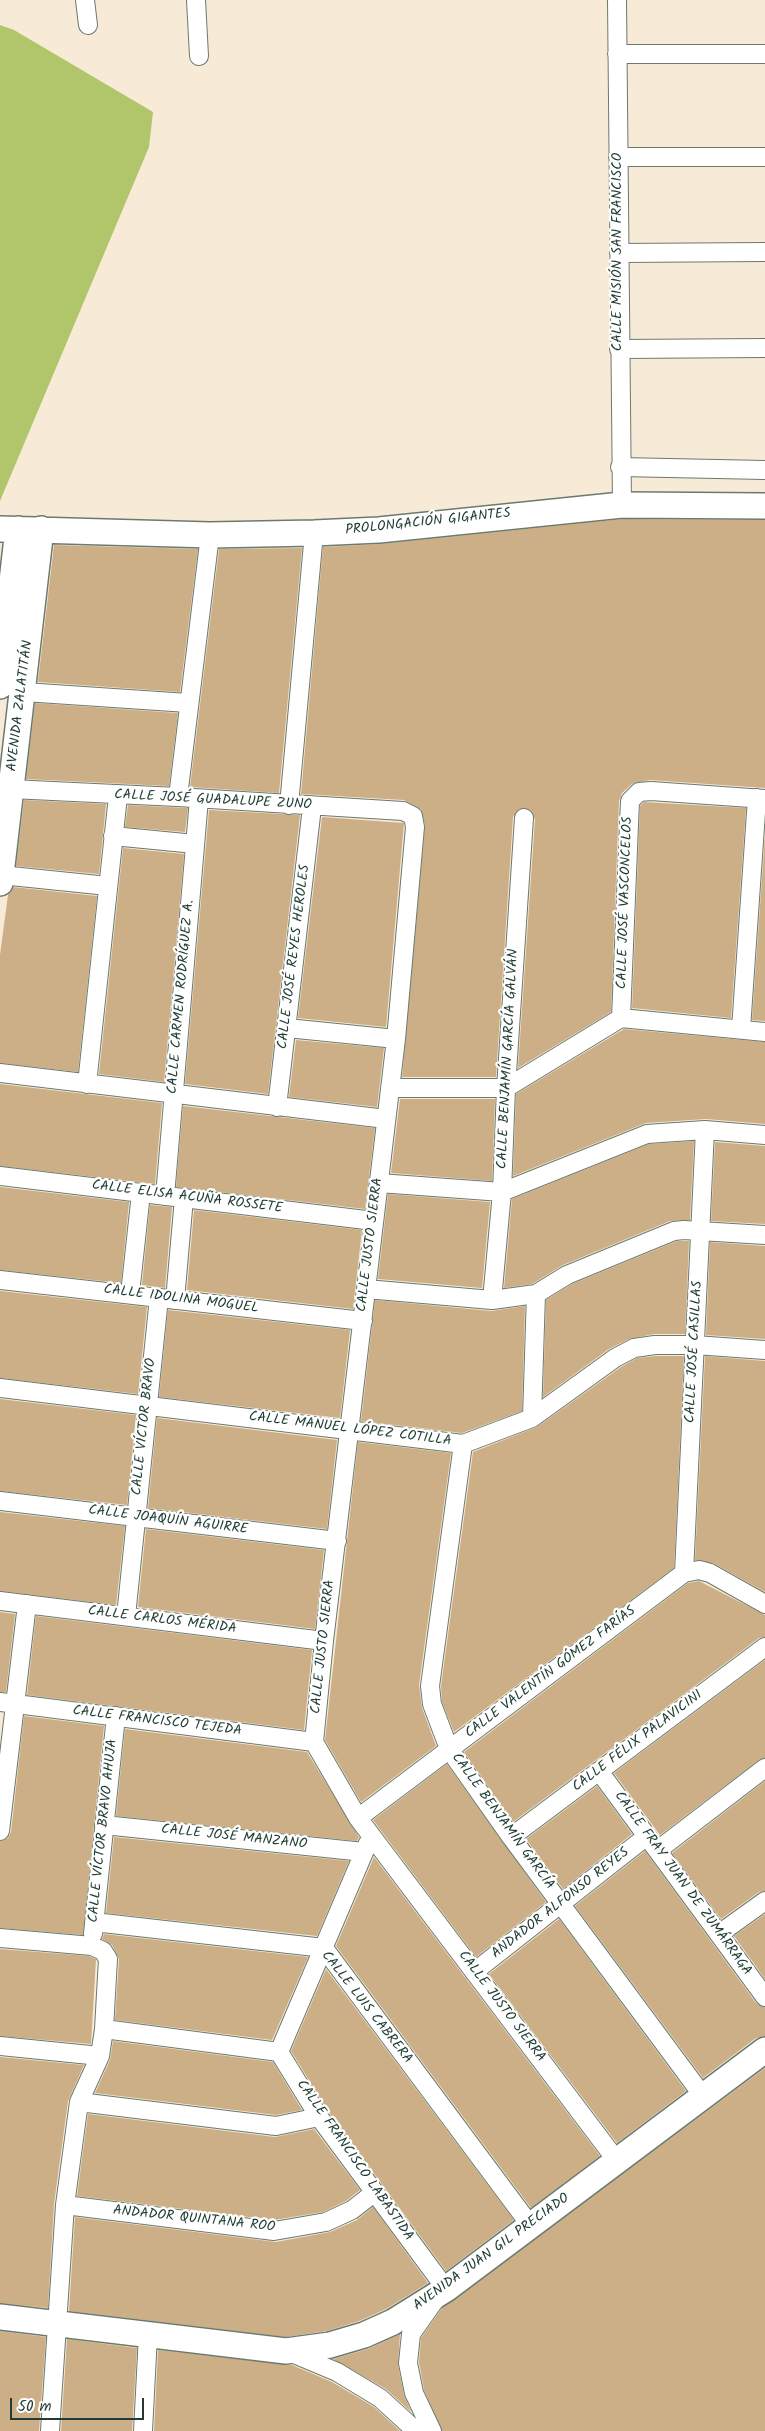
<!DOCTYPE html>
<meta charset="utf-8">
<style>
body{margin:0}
#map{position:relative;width:765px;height:2431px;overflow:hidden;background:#f7ead7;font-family:Kalam,sans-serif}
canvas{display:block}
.scale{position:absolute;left:10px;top:2398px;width:134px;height:22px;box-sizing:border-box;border:2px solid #1f3d34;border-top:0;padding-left:6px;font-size:15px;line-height:18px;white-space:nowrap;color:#1f3d34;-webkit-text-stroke:4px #fff;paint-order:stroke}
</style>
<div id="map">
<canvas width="765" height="2431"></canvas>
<div class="scale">50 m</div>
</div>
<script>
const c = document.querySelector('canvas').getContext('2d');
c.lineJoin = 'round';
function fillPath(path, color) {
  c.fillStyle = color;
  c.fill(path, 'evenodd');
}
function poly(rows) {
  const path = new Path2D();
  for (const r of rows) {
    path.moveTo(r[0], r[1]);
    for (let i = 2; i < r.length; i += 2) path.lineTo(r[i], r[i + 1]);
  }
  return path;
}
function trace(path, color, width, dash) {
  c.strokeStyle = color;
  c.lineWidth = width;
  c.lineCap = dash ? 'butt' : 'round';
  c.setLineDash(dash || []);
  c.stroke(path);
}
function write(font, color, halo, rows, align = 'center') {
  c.font = font + ' Kalam,sans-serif';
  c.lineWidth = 4.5;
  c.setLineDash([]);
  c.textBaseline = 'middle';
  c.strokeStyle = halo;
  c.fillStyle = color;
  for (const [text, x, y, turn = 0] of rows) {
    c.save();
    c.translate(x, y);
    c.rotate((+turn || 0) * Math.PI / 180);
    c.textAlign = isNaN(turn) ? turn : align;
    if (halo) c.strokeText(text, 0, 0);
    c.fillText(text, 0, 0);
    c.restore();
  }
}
fillPath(poly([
 [0,25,14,30,153,112,149,147,0,501]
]), '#b1c66b');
fillPath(poly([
 [623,519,765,520,765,788,650,780,632,784,622,793,619,801,611,1012,518,1068,535,819,529,809,519,809,513,817,496,1077,402,1077,425,825,421,809,404,800,301,794,323,547,380,544],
 [54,545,198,549,180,692,38,682],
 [302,548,279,793,190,787,219,549],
 [35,703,178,713,169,786,26,779],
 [24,800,106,804,99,874,16,866],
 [644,802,746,808,731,1018,632,1008,640,806],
 [128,805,188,808,185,832,125,827],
 [209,810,300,815,268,1094,185,1084],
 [322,817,404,823,386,1027,298,1018],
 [765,836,765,1021,752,1020],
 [123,848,184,854,164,1082,99,1074],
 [13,887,97,896,78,1072,0,1063,0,955,8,895],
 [624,1029,765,1042,765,1124,706,1119,646,1123,513,1176,516,1094],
 [296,1040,384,1048,377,1107,289,1097],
 [0,1084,162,1103,155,1184,0,1166],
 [400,1099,495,1099,492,1181,391,1173],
 [183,1106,375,1128,365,1209,176,1187],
 [694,1141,690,1220,670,1221,563,1265,532,1284,504,1288,512,1199,649,1144],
 [715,1142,765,1146,765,1224,711,1221],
 [0,1187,129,1202,121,1283,0,1270],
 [388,1194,490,1202,482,1288,378,1279],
 [150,1205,172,1207,165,1288,142,1285],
 [194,1210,362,1230,353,1309,187,1290],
 [677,1241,689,1241,685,1334,654,1334,629,1339,609,1349,543,1397,546,1300,572,1284],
 [710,1242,765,1246,765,1339,706,1335],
 [0,1291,147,1307,138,1394,0,1378],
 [375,1300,491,1311,525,1306,522,1411,462,1433,361,1421],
 [168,1310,350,1330,340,1418,159,1397],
 [656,1356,684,1356,674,1568,454,1732,442,1702,441,1686,473,1452,537,1427,621,1367,637,1358],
 [705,1356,765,1361,765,1592,715,1564,695,1560],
 [0,1399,136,1415,127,1505,0,1491],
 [157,1418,337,1440,327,1529,148,1508],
 [358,1442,451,1453,419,1685,422,1708,436,1746,361,1802,325,1740],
 [0,1512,125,1526,116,1605,0,1591],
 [146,1529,324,1550,315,1629,138,1607],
 [699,1581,765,1615,765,1637,759,1638,513,1822,464,1752,688,1583],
 [0,1612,15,1614,6,1692,0,1692],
 [36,1616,312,1650,304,1730,27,1695],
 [765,1660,765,1758,759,1760,660,1835,614,1773],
 [24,1716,104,1726,83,1935,0,1928,0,1841,8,1838,11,1832],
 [125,1729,307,1752,359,1837,357,1841,116,1816],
 [447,1764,546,1902,476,1957,373,1820],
 [765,1781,765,1891,759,1892,721,1919,672,1853],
 [597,1786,632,1834,563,1889,526,1839],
 [114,1837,349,1861,317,1936,106,1913],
 [645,1851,756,2003,765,2007,765,2036,756,2038,703,2078,575,1906],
 [374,1857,600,2156,531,2208,336,1946],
 [765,1914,765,1979,734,1936],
 [559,1919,686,2091,617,2143,489,1974],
 [104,1934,308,1957,272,2040,115,2020,119,1959,112,1945,102,1939],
 [0,1949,89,1956,96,1959,91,2044,0,2036],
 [326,1969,514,2220,446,2271,328,2111,291,2051],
 [113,2041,273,2062,302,2110,276,2115,95,2093,110,2060],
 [0,2057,84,2065,68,2101,54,2204,48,2308,0,2303],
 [765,2068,765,2431,442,2431,424,2390,419,2362,421,2338,442,2308],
 [88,2114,275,2137,314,2129,360,2190,346,2201,323,2212,274,2220,77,2196],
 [373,2207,428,2283,386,2309,359,2321,327,2331,286,2337,69,2311,75,2217,276,2242,330,2232,357,2220],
 [0,2331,46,2337,39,2431,0,2431],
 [400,2334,398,2365,404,2395,411,2412,386,2389,333,2359,368,2349],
 [67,2339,137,2348,132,2431,61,2431],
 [158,2350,292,2365,332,2382,374,2407,400,2431,154,2431]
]), '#cdaf87');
const street = poly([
 [85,0,88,25],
 [196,0,199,56],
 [617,0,622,505],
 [617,54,765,54],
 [618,157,765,157],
 [619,253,765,252],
 [619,349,765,348],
 [620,467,765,470],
 [24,692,188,703],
 [11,789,178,797,403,811,413,816,415,827,396,1039,324,1641,314,1742,358,1818,617,2161],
 [178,797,210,535],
 [289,805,314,533],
 [113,836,195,844],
 [1,875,108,886],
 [621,1018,630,801,639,792,651,791,765,799],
 [287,1028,396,1039],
 [741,1029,757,798],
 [0,1073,386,1119],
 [87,1084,118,796],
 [390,1088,506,1088,621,1018,765,1032],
 [277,1107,312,807],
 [0,1176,374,1221],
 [379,1183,502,1192,647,1134,705,1130,765,1135],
 [165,1196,199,799],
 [0,1280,363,1321],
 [366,1289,492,1300,536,1294,567,1275,674,1231,684,1230,765,1235],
 [130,1294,141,1193],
 [175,1300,184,1198],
 [492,1300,502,1192,506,1088,524,818],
 [0,1388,463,1444,532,1418,615,1358,634,1348,655,1345,695,1345,765,1350],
 [532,1418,536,1294],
 [463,1444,430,1686,432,1704,449,1749,511,1837,703,2096],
 [0,1501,337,1541],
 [684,1573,705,1130],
 [0,1601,324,1641],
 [126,1616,159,1298],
 [0,1702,314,1742],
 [599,1771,765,1997],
 [358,1818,684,1573,699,1570,710,1573,765,1604],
 [104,1825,364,1852],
 [0,1831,27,1604],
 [511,1837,765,1647],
 [658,1850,765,1768],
 [94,1922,324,1948,531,2226],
 [93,1934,116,1716],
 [719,1934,765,1901],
 [0,1938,92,1946,103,1951,108,1959,104,2029,100,2056,79,2102,65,2205,50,2431],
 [474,1972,647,1836],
 [104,2029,279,2052],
 [0,2046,100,2056],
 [279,2052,319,2117,446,2289],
 [279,2052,368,1843],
 [79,2102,276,2126,319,2117],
 [65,2205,274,2231,326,2222,352,2210,375,2192],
 [287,2351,337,2372,380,2398,416,2431],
 [143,2431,148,2335],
 [432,2431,414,2393,408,2363,411,2334,435,2300]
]);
const secondary = poly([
 [0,529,210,535,314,533,379,530,622,505,765,506],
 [0,686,18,529],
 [0,883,41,529],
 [0,2317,286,2351,330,2345,364,2335,393,2322,446,2289,765,2050]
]);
trace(street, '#6b7a6d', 20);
trace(secondary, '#6b7a6d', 28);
trace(street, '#fff', 18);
trace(secondary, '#fff', 25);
write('14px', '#1f3d34', '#fff', [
 ["CALLE MISIÓN SAN FRANCISCO",619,252,-90],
 ["PROLONGACIÓN GIGANTES",428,523,-6],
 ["AVENIDA ZALATITÁN",21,706,-83],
 ["CALLE JOSÉ GUADALUPE ZUNO",213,801,3],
 ["CALLE JOSÉ VASCONCELOS",626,903,-88],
 ["CALLE JOSÉ REYES HEROLES",295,957,-83],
 ["CALLE CARMEN RODRÍGUEZ A.",182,997,-85],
 ["CALLE BENJAMÍN GARCÍA GALVÁN",509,1059,-87],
 ["CALLE ELISA ACUÑA ROSSETE",187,1198,7],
 ["CALLE JUSTO SIERRA",371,1245,-83],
 ["CALLE IDOLINA MOGUEL",181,1300,7],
 ["CALLE JOSÉ CASILLAS",695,1352,-87],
 ["CALLE VÍCTOR BRAVO",145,1427,-84],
 ["CALLE MANUEL LÓPEZ COTILLA",350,1430,7],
 ["CALLE JOAQUÍN AGUIRRE",168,1521,7],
 ["CALLE CARLOS MÉRIDA",162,1621,7],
 ["CALLE JUSTO SIERRA",324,1647,-84],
 ["CALLE VALENTÍN GÓMEZ FARÍAS",551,1673,-37],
 ["CALLE FRANCISCO TEJEDA",157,1722,7],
 ["CALLE FÉLIX PALAVICINI",638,1742,-37],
 ["CALLE BENJAMÍN GARCÍA",502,1822,54],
 ["CALLE VÍCTOR BRAVO AHUJA",104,1831,-84],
 ["CALLE JOSÉ MANZANO",234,1838,6],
 ["CALLE FRAY JUAN DE ZUMÁRRAGA",682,1884,54],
 ["ANDADOR ALFONSO REYES",561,1904,-38],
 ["CALLE JUSTO SIERRA",501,2007,53],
 ["CALLE LUIS CABRERA",366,2008,52],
 ["CALLE FRANCISCO LABASTIDA",354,2161,55],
 ["ANDADOR QUINTANA ROO",194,2220,6],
 ["AVENIDA JUAN GIL PRECIADO",492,2253,-36]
]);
</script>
